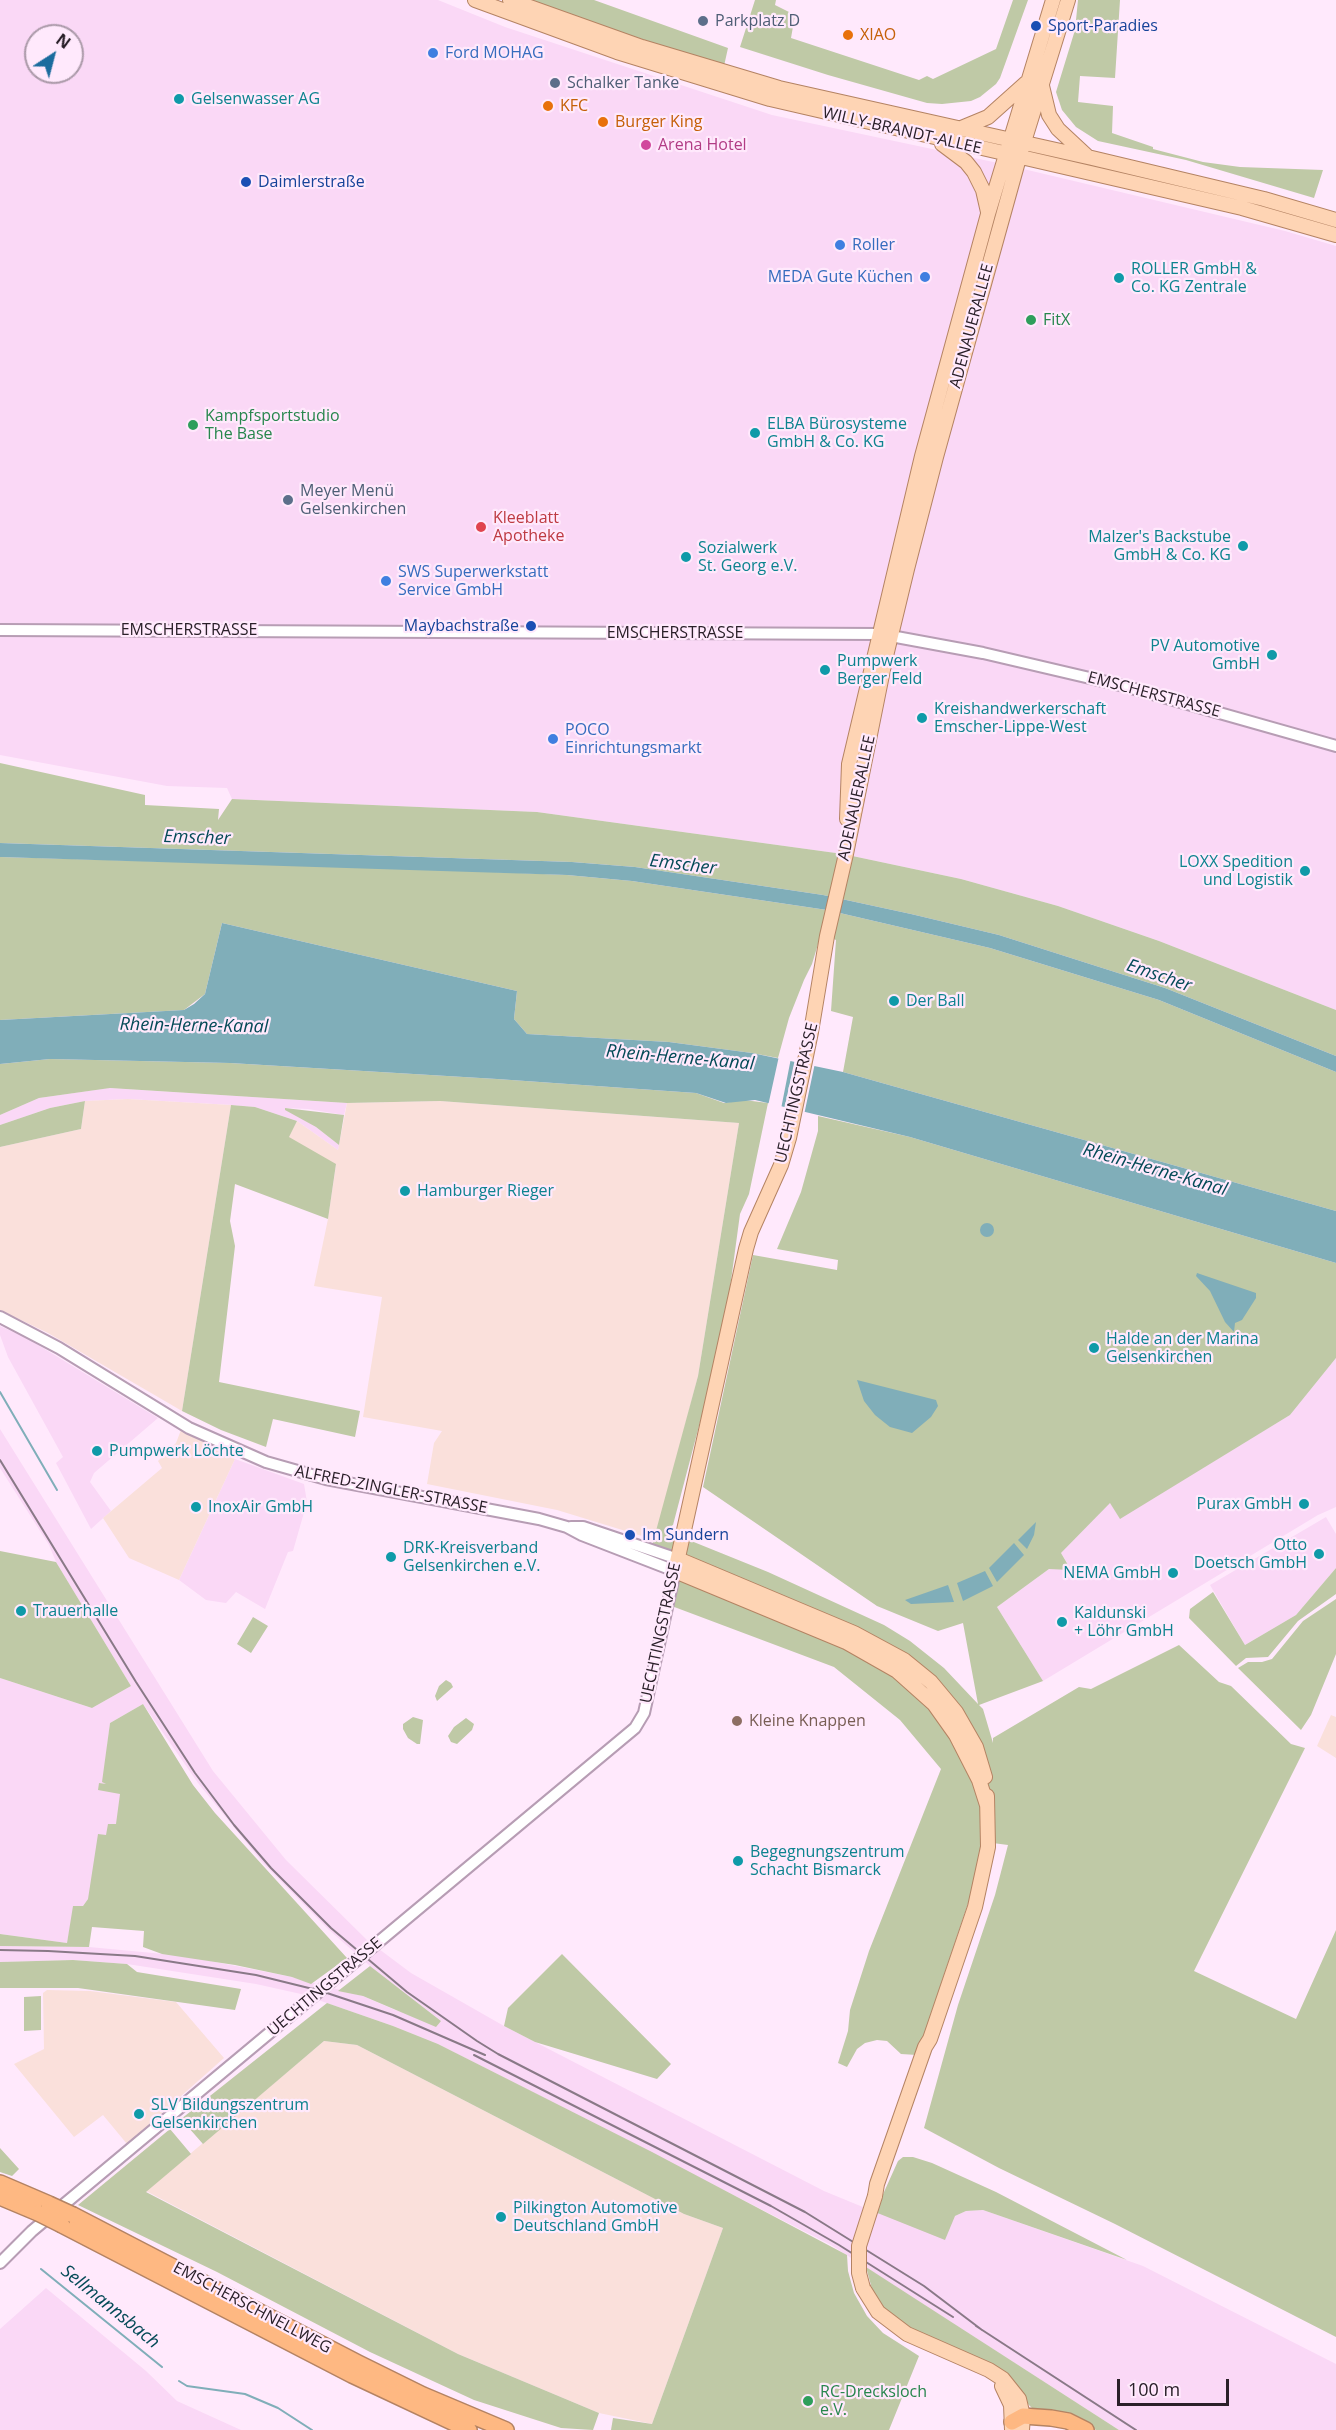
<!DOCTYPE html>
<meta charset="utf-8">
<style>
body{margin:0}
#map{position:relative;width:1336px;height:2430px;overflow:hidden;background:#ffe9fc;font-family:"Open Sans",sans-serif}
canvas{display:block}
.north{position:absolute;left:24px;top:24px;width:60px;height:60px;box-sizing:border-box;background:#ffe9fc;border:2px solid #aa99a8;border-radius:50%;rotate:36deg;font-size:16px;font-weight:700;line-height:24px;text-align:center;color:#2a2029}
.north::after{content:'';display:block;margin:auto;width:21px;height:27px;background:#1b6c9e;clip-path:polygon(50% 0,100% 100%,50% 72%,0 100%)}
.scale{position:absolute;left:1117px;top:2379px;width:112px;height:27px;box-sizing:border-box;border:3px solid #2a2029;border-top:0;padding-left:8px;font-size:18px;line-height:21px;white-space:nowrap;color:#2a2029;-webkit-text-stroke:4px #ffe9fc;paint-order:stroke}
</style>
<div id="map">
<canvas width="1336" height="2430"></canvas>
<div class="north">N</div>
<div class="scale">100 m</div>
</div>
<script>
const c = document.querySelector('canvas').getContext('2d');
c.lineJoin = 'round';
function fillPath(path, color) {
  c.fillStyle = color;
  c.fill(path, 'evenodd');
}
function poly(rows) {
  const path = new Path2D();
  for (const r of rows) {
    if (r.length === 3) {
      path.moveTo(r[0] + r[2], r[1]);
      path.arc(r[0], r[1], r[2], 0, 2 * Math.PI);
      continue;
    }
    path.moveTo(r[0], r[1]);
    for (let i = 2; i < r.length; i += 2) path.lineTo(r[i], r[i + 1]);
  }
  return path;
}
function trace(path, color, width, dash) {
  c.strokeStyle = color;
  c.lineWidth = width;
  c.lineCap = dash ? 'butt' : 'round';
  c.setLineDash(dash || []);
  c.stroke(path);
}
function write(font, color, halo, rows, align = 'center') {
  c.font = font + ' "Open Sans",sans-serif';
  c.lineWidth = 4.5;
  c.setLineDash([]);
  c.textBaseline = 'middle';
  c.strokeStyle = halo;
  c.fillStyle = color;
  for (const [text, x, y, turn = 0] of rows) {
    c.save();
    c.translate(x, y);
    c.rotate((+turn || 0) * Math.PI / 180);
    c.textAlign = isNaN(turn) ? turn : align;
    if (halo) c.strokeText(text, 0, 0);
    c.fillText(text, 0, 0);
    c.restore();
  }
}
fillPath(poly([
 [0,0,438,0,505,27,772,115,998,163,1285,231,1336,246,1336,1010,1159,941,1058,906,961,879,843,854,537,812,232,799,227,788,167,786,0,755],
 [36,36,72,36,72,72,36,72],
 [109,1088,347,1103,344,1115,308,1109,285,1108,316,1127,339,1145,338,1150,297,1121,255,1107,231,1105,128,1099,85,1101,50,1108,0,1125,0,1115,39,1098],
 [0,1326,25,1337,158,1418,94,1473,90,1482,111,1511,91,1529,56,1463,63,1457,8,1357,0,1335],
 [1336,1358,1336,1507,1318,1515,1043,1681,997,1607,1049,1569,1071,1569,1061,1553,1110,1502,1120,1518,1290,1415],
 [0,1429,213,1771,286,1860,367,1940,411,1973,504,2026,824,2191,875,2212,955,2216,966,2211,983,2210,1143,2266,1336,2364,1336,2430,1119,2430,831,2245,438,2044,393,2026,301,1994,256,1984,127,1964,73,1960,0,1962,0,1946,89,1947,185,1956,292,1977,363,1996,395,2010,441,2021,370,1966,328,1929,263,1863,198,1783,143,1704,110,1723,107,1747,124,1784,120,1836,88,1899,71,1922,67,1943,0,1934,0,1678,92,1708,131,1686,56,1562,49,1545,0,1468],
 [235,1459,304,1484,307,1502,293,1551,288,1552,265,1609,236,1592,226,1603,206,1600,179,1580],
 [1326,1517,1336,1534,1336,1568,1296,1615,1245,1645,1210,1585],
 [46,2288,146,2371,177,2401,241,2430,0,2430,0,2329]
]), '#fad8f6');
fillPath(poly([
 [128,1099,231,1105,182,1411,48,1333,0,1310,0,1147,81,1129,85,1101],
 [440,1101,739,1123,698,1376,655,1540,557,1510,427,1484,434,1443,442,1431,363,1417,382,1297,314,1286,328,1219,336,1165,288,1137,297,1121,338,1150,347,1103],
 [181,1430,235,1459,179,1580,129,1558,103,1518,162,1468,158,1461,176,1443],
 [1331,1715,1336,1717,1336,1758,1317,1746],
 [47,1990,90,1991,176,2002,224,2058,127,2144,103,2115,74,2137,14,2064,44,2049,43,1993],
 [324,2041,357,2045,684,2214,723,2228,652,2424,599,2413,458,2354,146,2191]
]), '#fae0db');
fillPath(poly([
 [523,0,594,0,728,48,724,66],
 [755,0,776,0,775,5,795,15,791,38,919,80,927,76,933,79,996,49,1013,0,1028,0,1000,78,996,84,980,97,971,101,942,104,927,103,828,75,740,47],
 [1078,0,1120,0,1115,78,1080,76,1078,102,1113,106,1112,133,1153,147,1153,149,1203,162,1240,167,1323,170,1314,198,1186,160,1098,141,1076,127,1062,110,1056,92,1075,30],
 [0,763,145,795,145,805,219,809,218,820,232,799,537,812,843,854,961,879,1058,906,1159,941,1336,1010,1336,1056,1165,988,999,935,911,914,823,895,635,867,572,862,0,843],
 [0,857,398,868,567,875,632,881,827,910,990,948,1159,1000,1336,1072,1336,1211,843,1072,853,1017,831,1011,836,940,825,935,818,944,812,964,804,980,789,1018,778,1058,752,1053,669,1042,527,1034,514,1019,517,991,222,923,205,994,184,1010,0,1020],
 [50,1059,230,1063,497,1079,696,1093,724,1103,744,1100,768,1103,749,1194,740,1214,730,1288,705,1403,673,1525,664,1530,768,1572,884,1625,910,1641,944,1668,978,1704,963,1623,938,1631,877,1606,703,1487,753,1255,837,1270,838,1260,777,1249,801,1192,818,1131,818,1116,910,1137,1336,1263,1336,1358,1290,1415,1120,1519,1110,1503,1061,1553,1071,1570,1049,1569,997,1607,1043,1681,979,1705,983,1709,993,1743,993,1738,1079,1687,1091,1689,1179,1645,1219,1682,1231,1686,1291,1744,1305,1748,1194,1971,1296,2019,1336,1930,1336,2337,1115,2224,999,2168,924,2128,958,2005,995,1895,1008,1845,985,1842,981,1865,917,2055,901,2054,887,2041,877,2040,865,2043,857,2049,847,2067,838,2063,848,2031,850,2010,869,1951,941,1769,900,1720,834,1667,669,1605,671,1585,650,1553,698,1376,739,1123,440,1101,347,1103,110,1088,39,1098,0,1115,0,1064],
 [85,1101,81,1129,0,1147,0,1125,50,1108],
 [231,1105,255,1107,297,1121,289,1137,336,1164,328,1219,235,1184,230,1221,235,1246,219,1382,360,1411,355,1437,273,1419,266,1447,221,1430,182,1411],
 [285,1108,344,1115,339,1145,316,1127,285,1110],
 [0,1551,56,1562,131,1686,92,1708,0,1678],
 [1336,1568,1336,1594,1298,1621,1268,1657,1246,1658,1236,1666,1189,1618,1190,1609,1213,1592,1245,1645,1296,1615],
 [1336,1599,1336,1654,1311,1715,1301,1730,1238,1668,1248,1662,1262,1662,1272,1659,1303,1621],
 [253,1617,268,1626,251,1653,237,1644],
 [446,1680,451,1683,453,1687,437,1701,435,1696,439,1686],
 [143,1704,193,1785,215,1813,347,1958,311,1984,292,1977,235,1965,162,1954,143,1947,144,1931,92,1927,89,1947,0,1946,0,1934,67,1943,73,1906,83,1906,88,1899,98,1834,106,1835,108,1824,116,1824,120,1794,98,1790,99,1783,106,1784,102,1782,110,1723],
 [413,1717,423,1720,420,1744,417,1744,408,1738,403,1729,403,1724],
 [466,1718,474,1724,472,1730,457,1744,451,1742,448,1736,454,1727],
 [562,1954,671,2064,657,2079,535,2042,504,2026,508,2008],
 [73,1960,127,1964,137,1972,241,1989,235,2010,78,1988,0,1988,0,1962],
 [370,1966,441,2021,436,2027,363,1996,338,1991],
 [41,1996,41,2030,24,2031,24,1997],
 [327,2003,393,2026,438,2044,652,2152,847,2255,848,2271,854,2293,867,2316,883,2333,919,2356,889,2430,611,2430,613,2418,652,2424,723,2228,684,2214,357,2045,324,2041,203,2144,181,2119],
 [170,2129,191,2154,146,2192,458,2354,599,2413,593,2430,561,2428,474,2400,370,2352,217,2272,78,2205],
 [0,2148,19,2169,12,2176,0,2172],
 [903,2157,913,2157,932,2163,996,2192,1127,2260,983,2210,966,2211,955,2216,945,2240,875,2212,898,2161],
 [866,2267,1119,2430,1096,2430,1074,2417,1032,2408,1022,2398,889,2314,880,2305,872,2289]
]), '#bfc9a6');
fillPath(poly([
 [0,843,572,862,635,867,823,895,911,914,999,935,1165,988,1336,1056,1336,1072,1159,1000,990,948,827,910,632,881,567,875,0,857],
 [222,923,517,991,514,1019,527,1034,669,1042,752,1053,843,1072,1336,1211,1336,1263,910,1137,755,1100,726,1103,696,1093,497,1079,230,1063,50,1059,0,1064,0,1020,184,1010,194,1004,205,994],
 [987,1230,7],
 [1197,1273,1256,1293,1256,1298,1242,1320,1235,1323,1234,1332,1225,1322,1210,1291,1196,1276],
 [857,1380,936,1400,938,1406,931,1417,912,1433,890,1427,875,1415,864,1401],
 [1036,1522,1034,1535,1027,1549,1018,1540],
 [1014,1543,1024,1555,997,1582,989,1568],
 [985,1571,993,1586,963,1601,957,1583],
 [948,1585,954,1602,911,1604,905,1600]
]), '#80aeb9');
fillPath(poly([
 [779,1056,791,1058,781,1109,768,1106],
 [795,1059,815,1063,804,1115,784,1110]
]), '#ffe9fc');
trace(poly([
 [0,1392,57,1490],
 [41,2269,162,2367],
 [179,2381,187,2386,245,2394,278,2408,312,2430]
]), '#80aeb9', 2);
const minor = poly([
 [0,630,880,634,983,653,1124,686,1336,746],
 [0,1317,59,1348,189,1428,266,1462,326,1479,539,1519,567,1527,582,1535,675,1571,644,1713,635,1728,32,2231,0,2263],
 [571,1527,583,1527,678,1559]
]);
const major = poly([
 [475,0,617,52,770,99,1242,208,1336,235],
 [510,0,642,47,779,88,1092,158,1264,199,1336,220],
 [1042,86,1049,115,1058,129,1087,156],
 [959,129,988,117,1026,83],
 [942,144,966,162,974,172,983,190,988,212],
 [847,819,849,764,922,456,988,214,1053,0],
 [678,1559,854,1633,904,1660,931,1682,956,1712,976,1747,985,1777],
 [987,1805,979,1780,956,1735,934,1704,897,1671,846,1642,675,1571,746,1249,751,1232,781,1165,789,1138,811,1032,827,936,846,854,885,660,907,569,936,457,1019,158,1068,0],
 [875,2196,877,2184,925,2047,930,2039,975,1907,988,1847,987,1796],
 [863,2288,878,2312,907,2334,989,2370,1003,2379,1019,2399,1023,2416,1022,2430],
 [1002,2386,1011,2405,1012,2430]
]);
const highway = poly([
 [0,2183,49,2204],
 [0,2197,38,2213],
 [73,2215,358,2363,423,2395,506,2430],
 [62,2225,352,2375,469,2430],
 [1012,2422,1023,2416,1051,2418,1068,2421,1086,2430]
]);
trace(minor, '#b79db4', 14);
trace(major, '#b48363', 16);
trace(highway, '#b48363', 18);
trace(minor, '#fff', 10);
trace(major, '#fed4b4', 14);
trace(highway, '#feb882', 15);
trace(poly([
 [0,1460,136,1682,195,1773,234,1825,271,1868,331,1928,407,1992,477,2041,498,2054,805,2212,924,2286,982,2330],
 [0,1950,48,1951,135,1956,256,1975,321,1991,393,2015,485,2055],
 [474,2055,771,2206,839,2245,953,2317],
 [976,2326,1136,2430]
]), '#897987', 2);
const majorBridge = poly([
 [863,2288,859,2273,859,2246,875,2196]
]);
const highwayBridge = poly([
 [49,2204,73,2215],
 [38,2213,62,2225]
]);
trace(majorBridge, '#b48363', 16, []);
trace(highwayBridge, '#b48363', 18, []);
trace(majorBridge, '#fed4b4', 14);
trace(highwayBridge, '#feb882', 15);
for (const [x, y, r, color] of [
 [703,21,6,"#5c6f8a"],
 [1036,26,6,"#1a4fb4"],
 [848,35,6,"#e8710a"],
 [433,53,6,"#3f7fe0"],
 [555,83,6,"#5c6f8a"],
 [179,99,6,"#0f9aa8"],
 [548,106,6,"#e8710a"],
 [603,122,6,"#e8710a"],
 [646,145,6,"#d1479c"],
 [246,182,6,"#1a4fb4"],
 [840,245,6,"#3f7fe0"],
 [925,277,6,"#3f7fe0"],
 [1119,278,6,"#0f9aa8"],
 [1031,320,6,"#2e9e5b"],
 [193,425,6,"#2e9e5b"],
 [755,433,6,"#0f9aa8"],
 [288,500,6,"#5c6f8a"],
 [481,527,6,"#e0444e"],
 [1243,546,6,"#0f9aa8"],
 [686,557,6,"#0f9aa8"],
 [386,581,6,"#3f7fe0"],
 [531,626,6,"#1a4fb4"],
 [1272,655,6,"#0f9aa8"],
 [825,670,6,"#0f9aa8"],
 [922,718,6,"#0f9aa8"],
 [553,739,6,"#3f7fe0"],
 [1305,871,6,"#0f9aa8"],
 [894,1001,6,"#0f9aa8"],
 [405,1191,6,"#0f9aa8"],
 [1094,1348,6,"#0f9aa8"],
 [97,1451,6,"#0f9aa8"],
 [1304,1504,6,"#0f9aa8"],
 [196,1507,6,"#0f9aa8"],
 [630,1535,6,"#1a4fb4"],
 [1319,1554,6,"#0f9aa8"],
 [391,1557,6,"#0f9aa8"],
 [1173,1573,6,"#0f9aa8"],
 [21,1611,6,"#0f9aa8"],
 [1062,1622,6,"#0f9aa8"],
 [737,1721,6,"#8d6e63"],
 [738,1861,6,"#0f9aa8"],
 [139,2114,6,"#0f9aa8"],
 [501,2217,6,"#0f9aa8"],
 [808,2401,6,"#2e9e5b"]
]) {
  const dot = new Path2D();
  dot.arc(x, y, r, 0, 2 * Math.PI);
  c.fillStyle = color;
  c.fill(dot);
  trace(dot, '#ffe9fc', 2);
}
write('16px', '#4e5e75', '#ffe9fc', [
 ["Parkplatz D",715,21],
 ["Schalker Tanke",567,83],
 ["Meyer Menü",300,491],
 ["Gelsenkirchen",300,509]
], 'left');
write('16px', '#164399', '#ffe9fc', [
 ["Sport-Paradies",1048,26],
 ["Daimlerstraße",258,182],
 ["Maybachstraße",519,626,"right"],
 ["Im Sundern",642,1535]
], 'left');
write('16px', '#c56008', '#ffe9fc', [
 ["XIAO",860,35],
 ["KFC",560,106],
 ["Burger King",615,122]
], 'left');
write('16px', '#366cbe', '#ffe9fc', [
 ["Ford MOHAG",445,53],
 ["Roller",852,245],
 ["MEDA Gute Küchen",913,277,"right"],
 ["SWS Superwerkstatt",398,572],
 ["Service GmbH",398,590],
 ["POCO",565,730],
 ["Einrichtungsmarkt",565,748]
], 'left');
write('16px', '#0d838f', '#ffe9fc', [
 ["Gelsenwasser AG",191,99],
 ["ROLLER GmbH &",1131,269],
 ["Co. KG Zentrale",1131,287],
 ["ELBA Bürosysteme",767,424],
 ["GmbH & Co. KG",767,442],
 ["Malzer's Backstube",1231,537,"right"],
 ["GmbH & Co. KG",1231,555,"right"],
 ["Sozialwerk",698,548],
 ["St. Georg e.V.",698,566],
 ["PV Automotive",1260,646,"right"],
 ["GmbH",1260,664,"right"],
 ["Pumpwerk",837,661],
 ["Berger Feld",837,679],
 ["Kreishandwerkerschaft",934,709],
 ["Emscher-Lippe-West",934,727],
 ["LOXX Spedition",1293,862,"right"],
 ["und Logistik",1293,880,"right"],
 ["Der Ball",906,1001],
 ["Hamburger Rieger",417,1191],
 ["Halde an der Marina",1106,1339],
 ["Gelsenkirchen",1106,1357],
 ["Pumpwerk Löchte",109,1451],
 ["Purax GmbH",1292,1504,"right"],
 ["InoxAir GmbH",208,1507],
 ["Otto",1307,1545,"right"],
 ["Doetsch GmbH",1307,1563,"right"],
 ["DRK-Kreisverband",403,1548],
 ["Gelsenkirchen e.V.",403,1566],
 ["NEMA GmbH",1161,1573,"right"],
 ["Trauerhalle",33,1611],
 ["Kaldunski",1074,1613],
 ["+ Löhr GmbH",1074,1631],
 ["Begegnungszentrum",750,1852],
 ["Schacht Bismarck",750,1870],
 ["SLV Bildungszentrum",151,2105],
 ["Gelsenkirchen",151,2123],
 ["Pilkington Automotive",513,2208],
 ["Deutschland GmbH",513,2226]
], 'left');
write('16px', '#2a2029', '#ffe9fc', [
 ["WILLY-BRANDT-ALLEE",902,131,13],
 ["ADENAUERALLEE",972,326,-75],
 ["EMSCHERSTRASSE",189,630],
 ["EMSCHERSTRASSE",675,633],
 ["EMSCHERSTRASSE",1154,695,15],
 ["ADENAUERALLEE",857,798,-78],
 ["UECHTINGSTRASSE",797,1093,-77],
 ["ALFRED-ZINGLER-STRASSE",391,1490,11],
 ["UECHTINGSTRASSE",661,1633,-78],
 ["UECHTINGSTRASSE",325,1987,-40],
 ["EMSCHERSCHNELLWEG",252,2308,28]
]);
write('16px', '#b23c85', '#ffe9fc', [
 ["Arena Hotel",658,145]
], 'left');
write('16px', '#27864d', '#ffe9fc', [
 ["FitX",1043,320],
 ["Kampfsportstudio",205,416],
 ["The Base",205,434],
 ["RC-Drecksloch",820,2392],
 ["e.V.",820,2410]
], 'left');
write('16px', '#be3a42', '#ffe9fc', [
 ["Kleeblatt",493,518],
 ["Apotheke",493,536]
], 'left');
write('16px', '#785e54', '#ffe9fc', [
 ["Kleine Knappen",749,1721]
], 'left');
write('italic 18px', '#044a57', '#ffe9fc', [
 ["Emscher",197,838,2],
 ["Emscher",683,865,7],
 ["Emscher",1159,976,19],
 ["Rhein-Herne-Kanal",194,1026,1],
 ["Rhein-Herne-Kanal",680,1058,5],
 ["Rhein-Herne-Kanal",1155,1170,16],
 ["Sellmannsbach",110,2307,39]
]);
</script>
